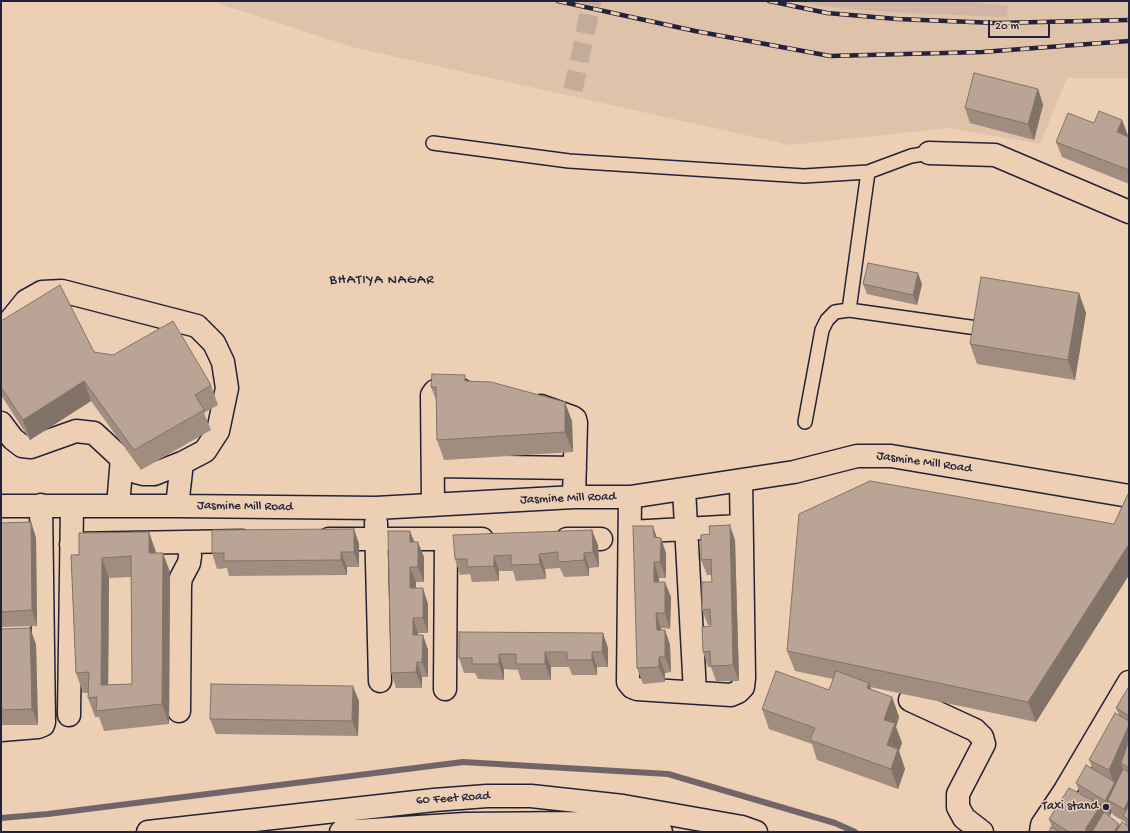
<!DOCTYPE html>
<style>
body{margin:0}
#map{position:relative;width:1130px;height:833px;overflow:hidden;background:#edcfb3;font-family:"Gochi Hand",sans-serif}
canvas{display:block}
.frame{position:absolute;inset:0;border:2px solid #22223b;pointer-events:none}
.scale{position:absolute;left:988px;top:20px;width:62px;height:18px;box-sizing:border-box;border:2px solid #22223b;border-top:0;padding-left:5px;font-size:12px;line-height:14px;white-space:nowrap;color:#22223b;-webkit-text-stroke:3px #edcfb3;paint-order:stroke}
</style>
<div id="map">
<canvas width="1130" height="833"></canvas>
<div class="frame"></div>
<div class="scale">20 m</div>
</div>
<script>
const c = document.querySelector('canvas').getContext('2d');
c.lineJoin = 'round';
function fillPath(path, color) {
  c.fillStyle = color;
  c.fill(path, 'evenodd');
}
function poly(rows) {
  const path = new Path2D();
  for (const r of rows) {
    path.moveTo(r[0], r[1]);
    for (let i = 2; i < r.length; i += 2) path.lineTo(r[i], r[i + 1]);
  }
  return path;
}
function trace(path, color, width, dash) {
  c.strokeStyle = color;
  c.lineWidth = width;
  c.lineCap = dash ? 'butt' : 'round';
  c.setLineDash(dash || []);
  c.stroke(path);
}
function write(font, color, halo, rows, align = 'center') {
  c.font = font + ' "Gochi Hand",sans-serif';
  c.lineWidth = 3;
  c.setLineDash([]);
  c.textBaseline = 'middle';
  c.strokeStyle = halo;
  c.fillStyle = color;
  for (const [text, x, y, turn = 0] of rows) {
    c.save();
    c.translate(x, y);
    c.rotate((+turn || 0) * Math.PI / 180);
    c.textAlign = isNaN(turn) ? turn : align;
    if (halo) c.strokeText(text, 0, 0);
    c.fillText(text, 0, 0);
    c.restore();
  }
}
fillPath(poly([
 [211,1,1129,1,1129,78,1067,78,1040,144,949,128,790,145,356,48]
]), '#dec2aa');
fillPath(poly([
 [791,1,963,1,1008,6,1007,17,906,13,838,8]
]), '#d0b6a2');
trace(poly([
 [1,818,48,814,463,762,668,774,835,823,855,832]
]), '#716569', 6);
trace(poly([
 [573,90,592,1]
]), '#c4ac9b', 19, [19, 10]);
const service = poly([
 [433,143,569,161,804,176,868,172,911,156,929,153],
 [849,310,868,172],
 [805,422,822,330,827,320,835,312,849,310,977,328]
]);
const minor = poly([
 [929,153,995,155,1129,212],
 [1,335,9,322,26,301,42,292,62,291,197,326,214,343,223,362,227,388,218,431,205,451,182,463,154,474,144,474,136,472,94,433,76,431,31,447,22,446,13,439,1,423],
 [541,406,572,417,575,419,576,423,574,497],
 [433,466,575,468],
 [684,489,695,692],
 [630,497,628,682,632,687,637,689,731,695,738,692,743,687,744,678,741,481],
 [433,505,432,395,435,391,441,389,461,390],
 [1,506,177,506,376,508,574,497,630,497,794,472,857,456,891,456,1129,496],
 [118,506,122,458],
 [177,506,182,463],
 [376,523,380,681],
 [630,532,739,526],
 [329,539,482,539],
 [567,539,601,539],
 [71,544,242,541],
 [445,689,446,539],
 [910,700,975,730,982,737,984,744,958,794,958,807,964,818,982,832],
 [179,711,180,585,181,578,189,563,190,556,189,542],
 [69,715,72,506],
 [1,730,38,727,43,725,44,722,41,505],
 [1041,832,1042,825,1064,792,1129,682]
]);
const secondary = poly([
 [148,832,434,800,487,796,531,796,623,806,742,827,756,832],
 [341,832,465,824,578,823,617,826,661,832]
]);
trace(service, '#22223b', 16);
trace(minor, '#22223b', 25);
trace(secondary, '#22223b', 25);
trace(service, '#edcfb3', 13);
trace(minor, '#edcfb3', 22);
trace(secondary, '#edcfb3', 22);
const rail = poly([
 [558,1,695,31,830,56,982,52,1129,41],
 [769,1,827,13,897,19,996,23,1129,20]
]);
trace(rail, '#22223b', 4.5);
trace(rail, '#edcfb3', 3, [9]);
fillPath(poly([
 [1038,89,1043,105,1034,140,970,123,965,108],
 [1122,120,1128,136,1129,137,1129,184,1062,157,1056,142,1094,123],
 [863,284,922,284,917,305,867,294],
 [1079,293,1086,313,1075,380,977,364,970,344],
 [1,321,94,352,211,385,218,405,204,413,211,430,141,470,91,401,30,440,1,395],
 [467,381,572,421,573,452,444,460,437,440,436,400,431,387],
 [1129,492,1129,575,1036,722,870,687,872,690,892,697,899,717,896,727,902,743,899,751,905,769,898,789,817,760,812,744,769,729,762,709,829,690,833,679,795,671,787,651,1114,524],
 [31,522,36,538,37,626,1,627,1,523],
 [354,529,359,544,359,567,347,567,347,575,229,576,227,568,217,569,212,553],
 [657,537,666,553,666,578,659,578,659,582,671,597,670,629,661,628,661,630,665,630,670,645,671,672,665,673,665,682,643,684,637,668],
 [735,540,739,681,716,681,711,667,708,667,703,652,711,626,711,625,708,625,702,610,712,582,711,575,707,575,701,560],
 [414,542,424,557,424,582,416,582,416,588,428,604,428,633,418,633,418,635,423,635,428,650,428,677,422,677,422,688,396,688,391,673],
 [598,545,599,567,589,568,589,576,564,577,560,568,545,569,546,579,516,581,513,571,499,571,499,581,472,582,470,574,460,575,455,559],
 [156,552,170,572,169,724,104,731,99,717,95,717,88,698,88,693,83,693,76,673,71,555],
 [131,577,132,684,108,685,109,578],
 [1,629,36,644,38,725,1,725],
 [459,632,608,648,608,667,597,667,597,675,572,675,569,667,551,667,551,680,521,680,518,670,504,669,504,680,478,679,475,673,464,673,459,658],
 [1129,688,1129,832,1049,832,1052,827,1049,819,1080,794,1076,783,1093,769,1089,760,1119,715,1116,708],
 [1103,812,1110,816,1112,812,1113,815,1125,822,1126,825,1120,826,1119,824,1104,813],
 [359,701,358,736,216,734,210,719]
]), '#a08d80');
fillPath(poly([
 [1038,89,1043,105,1034,140,1028,124],
 [1122,120,1128,136,1123,147,1117,132],
 [918,273,922,284,917,305,913,295],
 [1079,293,1086,313,1075,380,1068,360],
 [84,381,91,401,30,440,23,420],
 [565,402,572,421,573,452,565,432],
 [31,522,36,538,37,626,32,610],
 [730,525,735,540,739,681,733,665],
 [653,526,658,541,654,537],
 [354,529,359,544,359,567,354,552],
 [592,530,598,545,599,567,593,552],
 [410,531,416,546,410,542],
 [149,532,156,552,157,573,149,553],
 [661,538,666,553,666,578,660,562],
 [418,542,424,557,424,582,418,567],
 [1129,544,1129,575,1036,722,1028,702],
 [341,552,347,567,347,575,341,560],
 [163,553,170,572,169,724,162,704],
 [584,553,589,568,589,576,584,560],
 [539,554,545,569,546,579,540,564],
 [494,556,499,571,499,581,494,566],
 [102,558,109,578,108,705,101,685],
 [654,562,659,578,660,598,654,582],
 [410,567,416,582,416,604,410,588],
 [665,582,671,597,670,629,665,613],
 [423,588,428,604,428,633,423,618],
 [656,613,661,628,663,646,657,630],
 [413,618,418,633,418,650,413,635],
 [30,628,36,644,38,725,32,709],
 [665,630,670,645,671,672,665,657],
 [603,633,608,648,608,667,602,652],
 [423,635,428,650,428,677,422,662],
 [545,652,551,667,551,680,545,664],
 [592,652,597,667,597,675,592,660],
 [499,654,504,669,504,680,499,664],
 [659,657,665,673,665,682,659,667],
 [417,662,422,677,422,688,416,672],
 [869,683,876,703,867,688],
 [353,686,359,701,358,736,352,721],
 [892,697,899,717,896,727,902,743,899,751,905,769,898,789,891,769,887,745,884,720],
 [1129,725,1129,760,1121,763,1124,772,1108,800,1112,812,1110,816,1105,801,1114,784,1109,770],
 [1129,799,1129,820,1128,819,1124,809],
 [1101,805,1108,824,1103,832,1086,832,1086,828],
 [1119,824,1122,832,1114,832]
]), '#827368');
const building = poly([
 [974,73,1038,89,1028,124,965,108,974,73],
 [1099,111,1122,120,1117,132,1129,137,1129,170,1056,142,1068,113,1094,123,1099,111],
 [868,263,918,273,913,295,863,284,868,263],
 [981,277,1079,293,1068,360,970,344,981,277],
 [60,285,94,352,113,355,173,321,211,385,195,395,204,410,134,450,84,381,23,420,1,387,1,321,60,285],
 [432,374,465,375,465,381,491,382,565,402,565,432,437,440,436,387,431,387,432,374],
 [870,481,1114,524,1129,492,1129,544,1028,702,787,651,799,514,870,481],
 [31,522,32,610,1,612,1,523,31,522],
 [730,525,733,665,711,666,710,651,703,652,702,627,711,626,710,609,702,610,702,582,712,582,711,559,701,560,701,535,710,534,709,526,730,525],
 [633,526,653,526,654,537,661,538,660,562,654,562,654,582,665,582,665,613,656,613,657,630,665,630,665,657,659,657,659,667,637,668,633,526],
 [354,529,354,552,341,552,341,560,224,561,224,553,212,553,212,530,354,529],
 [592,530,593,552,584,553,584,560,558,562,558,552,539,554,540,564,511,565,511,555,494,556,494,566,467,567,467,559,455,559,453,535,592,530],
 [388,531,410,531,410,542,418,542,418,567,410,567,410,588,423,588,423,618,413,618,413,635,423,635,422,662,417,662,416,672,391,673,388,531],
 [149,532,149,553,163,553,162,704,96,711,97,697,88,698,89,672,76,673,71,555,79,555,79,533,149,532],
 [131,556,132,684,101,685,102,558,131,556],
 [30,628,32,709,1,710,1,629,30,628],
 [459,632,603,633,602,652,592,652,592,660,567,660,567,652,545,652,545,664,516,664,516,654,499,654,499,664,472,664,472,658,459,658,459,632],
 [776,671,829,690,836,671,869,683,867,688,892,697,884,720,895,723,887,745,898,749,891,769,810,740,815,728,762,709,776,671],
 [211,684,353,686,352,721,210,719,211,684],
 [1128,688,1129,688,1129,716,1116,708,1128,688],
 [1115,713,1129,721,1129,725,1109,770,1089,760,1115,713],
 [1129,740,1129,768,1121,763,1129,740],
 [1086,765,1115,782,1105,801,1076,783,1086,765],
 [1123,769,1129,772,1129,799,1124,809,1108,800,1123,769],
 [1069,788,1101,805,1086,828,1086,832,1069,832,1049,819,1069,788],
 [1129,805,1129,820,1123,816,1129,805],
 [1104,812,1119,824,1114,832,1092,832,1104,812],
 [1122,822,1129,827,1129,832,1116,832,1122,822],
 [1051,827,1060,832,1049,832,1051,827]
]);
fillPath(building, '#baa495');
trace(building, '#827368', 1);
for (const [x, y, r, color] of [
 [1106,807,4,"#22223b"]
]) {
  const dot = new Path2D();
  dot.arc(x, y, r, 0, 2 * Math.PI);
  c.fillStyle = color;
  c.fill(dot);
  trace(dot, '#edcfb3', 1.5);
}
write('13px', '#22223b', '#edcfb3', [
 ["Jasmine Mill Road",924,463,8],
 ["Jasmine Mill Road",568,499,-2],
 ["Jasmine Mill Road",245,507,1],
 ["60 Feet Road",453,799,-4]
]);
write('13px', '#22223b', '#edcfb3', [
 ["Taxi stand",1098,807]
], 'right');
c.letterSpacing = '1px';
write('14px', '#22223b', '#edcfb3', [
 ["BHATIYA NAGAR",382,281]
]);
c.letterSpacing = '0px';
</script>
